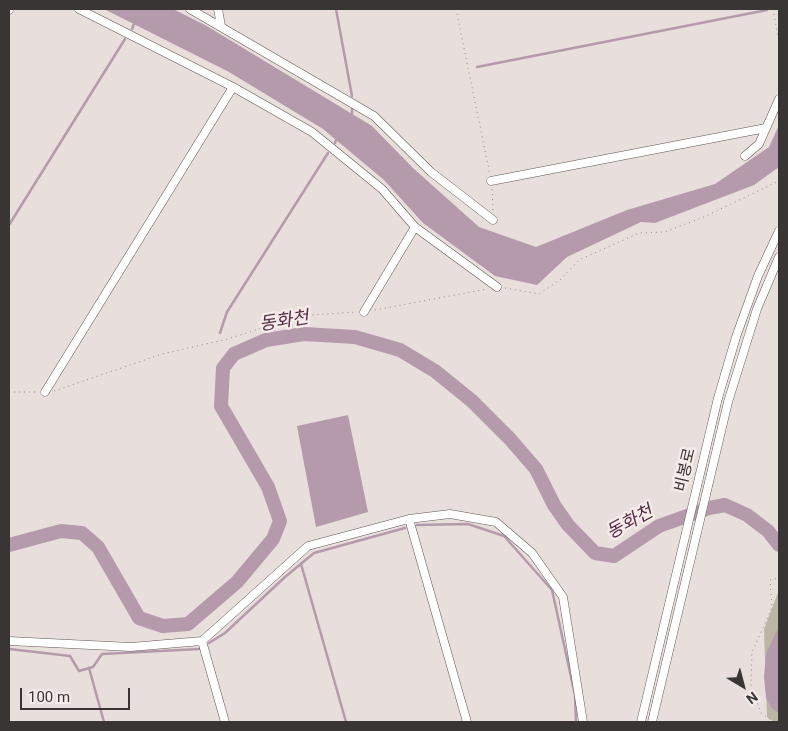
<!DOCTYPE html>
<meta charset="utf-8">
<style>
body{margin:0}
#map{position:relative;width:788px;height:731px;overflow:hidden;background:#e8dedb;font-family:Roboto,sans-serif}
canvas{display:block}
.frame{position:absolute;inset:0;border:10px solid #393534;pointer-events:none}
.north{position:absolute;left:718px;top:661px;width:50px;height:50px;-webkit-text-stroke:4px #f5ebe8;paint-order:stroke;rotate:143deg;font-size:14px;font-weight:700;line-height:20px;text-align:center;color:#393534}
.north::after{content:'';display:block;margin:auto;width:18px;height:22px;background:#393534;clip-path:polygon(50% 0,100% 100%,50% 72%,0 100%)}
.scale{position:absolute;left:20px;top:688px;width:110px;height:22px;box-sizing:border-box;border:2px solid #393534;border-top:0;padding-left:6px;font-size:15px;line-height:18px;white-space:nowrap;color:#393534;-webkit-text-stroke:4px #f5ebe8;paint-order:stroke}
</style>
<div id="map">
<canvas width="788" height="731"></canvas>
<div class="frame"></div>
<div class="north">N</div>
<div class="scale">100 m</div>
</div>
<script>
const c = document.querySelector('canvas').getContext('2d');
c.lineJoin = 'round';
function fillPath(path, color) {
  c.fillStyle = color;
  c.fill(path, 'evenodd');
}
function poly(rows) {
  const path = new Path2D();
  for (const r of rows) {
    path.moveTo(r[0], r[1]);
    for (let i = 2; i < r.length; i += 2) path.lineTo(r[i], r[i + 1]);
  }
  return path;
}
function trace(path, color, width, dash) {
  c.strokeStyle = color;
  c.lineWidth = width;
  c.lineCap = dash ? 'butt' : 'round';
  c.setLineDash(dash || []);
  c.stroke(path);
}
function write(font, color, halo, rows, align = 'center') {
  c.font = font + ' Roboto,"Noto Sans KR",sans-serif';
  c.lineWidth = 5;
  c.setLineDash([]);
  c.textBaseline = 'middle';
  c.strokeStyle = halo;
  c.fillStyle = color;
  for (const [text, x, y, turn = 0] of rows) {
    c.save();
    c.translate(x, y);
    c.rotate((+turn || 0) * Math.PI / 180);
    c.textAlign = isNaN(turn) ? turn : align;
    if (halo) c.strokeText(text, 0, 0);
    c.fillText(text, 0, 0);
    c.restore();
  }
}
fillPath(poly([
 [779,590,779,722,774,722,767,717,764,629]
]), '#bbb6a4');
fillPath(poly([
 [104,9,173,9,205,25,372,126,413,168,479,227,536,247,627,210,715,184,769,147,779,125,779,167,754,185,655,223,641,222,567,257,537,285,495,276,423,223,384,180,323,129,229,72],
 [348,415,368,512,316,527,297,426],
 [779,626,779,714,771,707,766,698,764,677,766,654]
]), '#b59aac');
trace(poly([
 [336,9,352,96],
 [132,29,134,24],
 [477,67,767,10],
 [352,114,352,109],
 [335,143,336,140],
 [9,225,125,39],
 [220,333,227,312,328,153],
 [417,525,468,524,504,536,552,590,575,695,576,722],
 [301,564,346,722],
 [209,643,225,633,285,577,314,553,405,528],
 [9,649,70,656,79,671,93,667,102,654,199,649],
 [89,668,104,722]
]), '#b59aac', 2.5);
trace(poly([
 [9,545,61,531,82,533,98,547,139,618,163,626,188,624,237,582,273,539,280,521,268,487,221,406,223,368,234,354,266,340,304,334,355,337,400,350,435,371,472,401,510,439,536,469,554,505,568,525,595,553,614,556,659,526,709,508,725,505,747,515,768,531,779,545]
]), '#b59aac', 14);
const minor = poly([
 [79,9,233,87,312,132,382,189,415,227,497,287],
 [190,9,374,116,431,172,493,220],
 [218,9,221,26],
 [9,10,9,9],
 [745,156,759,144,779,99],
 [491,181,766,128],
 [364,312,415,227],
 [45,392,233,87],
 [409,519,467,722],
 [9,641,131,647,202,641,308,546,409,519,450,514,496,522,532,553,563,597,583,722],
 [202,641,225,722],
 [641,722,718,398,736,337,758,276,779,231],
 [652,722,728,402,757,309,779,257]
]);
trace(minor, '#605755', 9);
trace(poly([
 [456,9,490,175],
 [773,9,779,42],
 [492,189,493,210],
 [505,288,539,294,560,280,579,260,639,233,665,232,706,216,779,181],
 [375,310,487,289],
 [54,391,162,354,228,339,298,316,356,312],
 [9,392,38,392],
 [774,722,761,713,751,686,752,652,772,608,770,580,779,578]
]), '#8e8785', 1, [1, 4]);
trace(minor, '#fff', 8);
write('16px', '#393534', '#f5ebe8', [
 ["비봉로",686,470,-77]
]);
write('italic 18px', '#532c47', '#f5ebe8', [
 ["동화천",284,322,-9],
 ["동화천",630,523,-29]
]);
</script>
